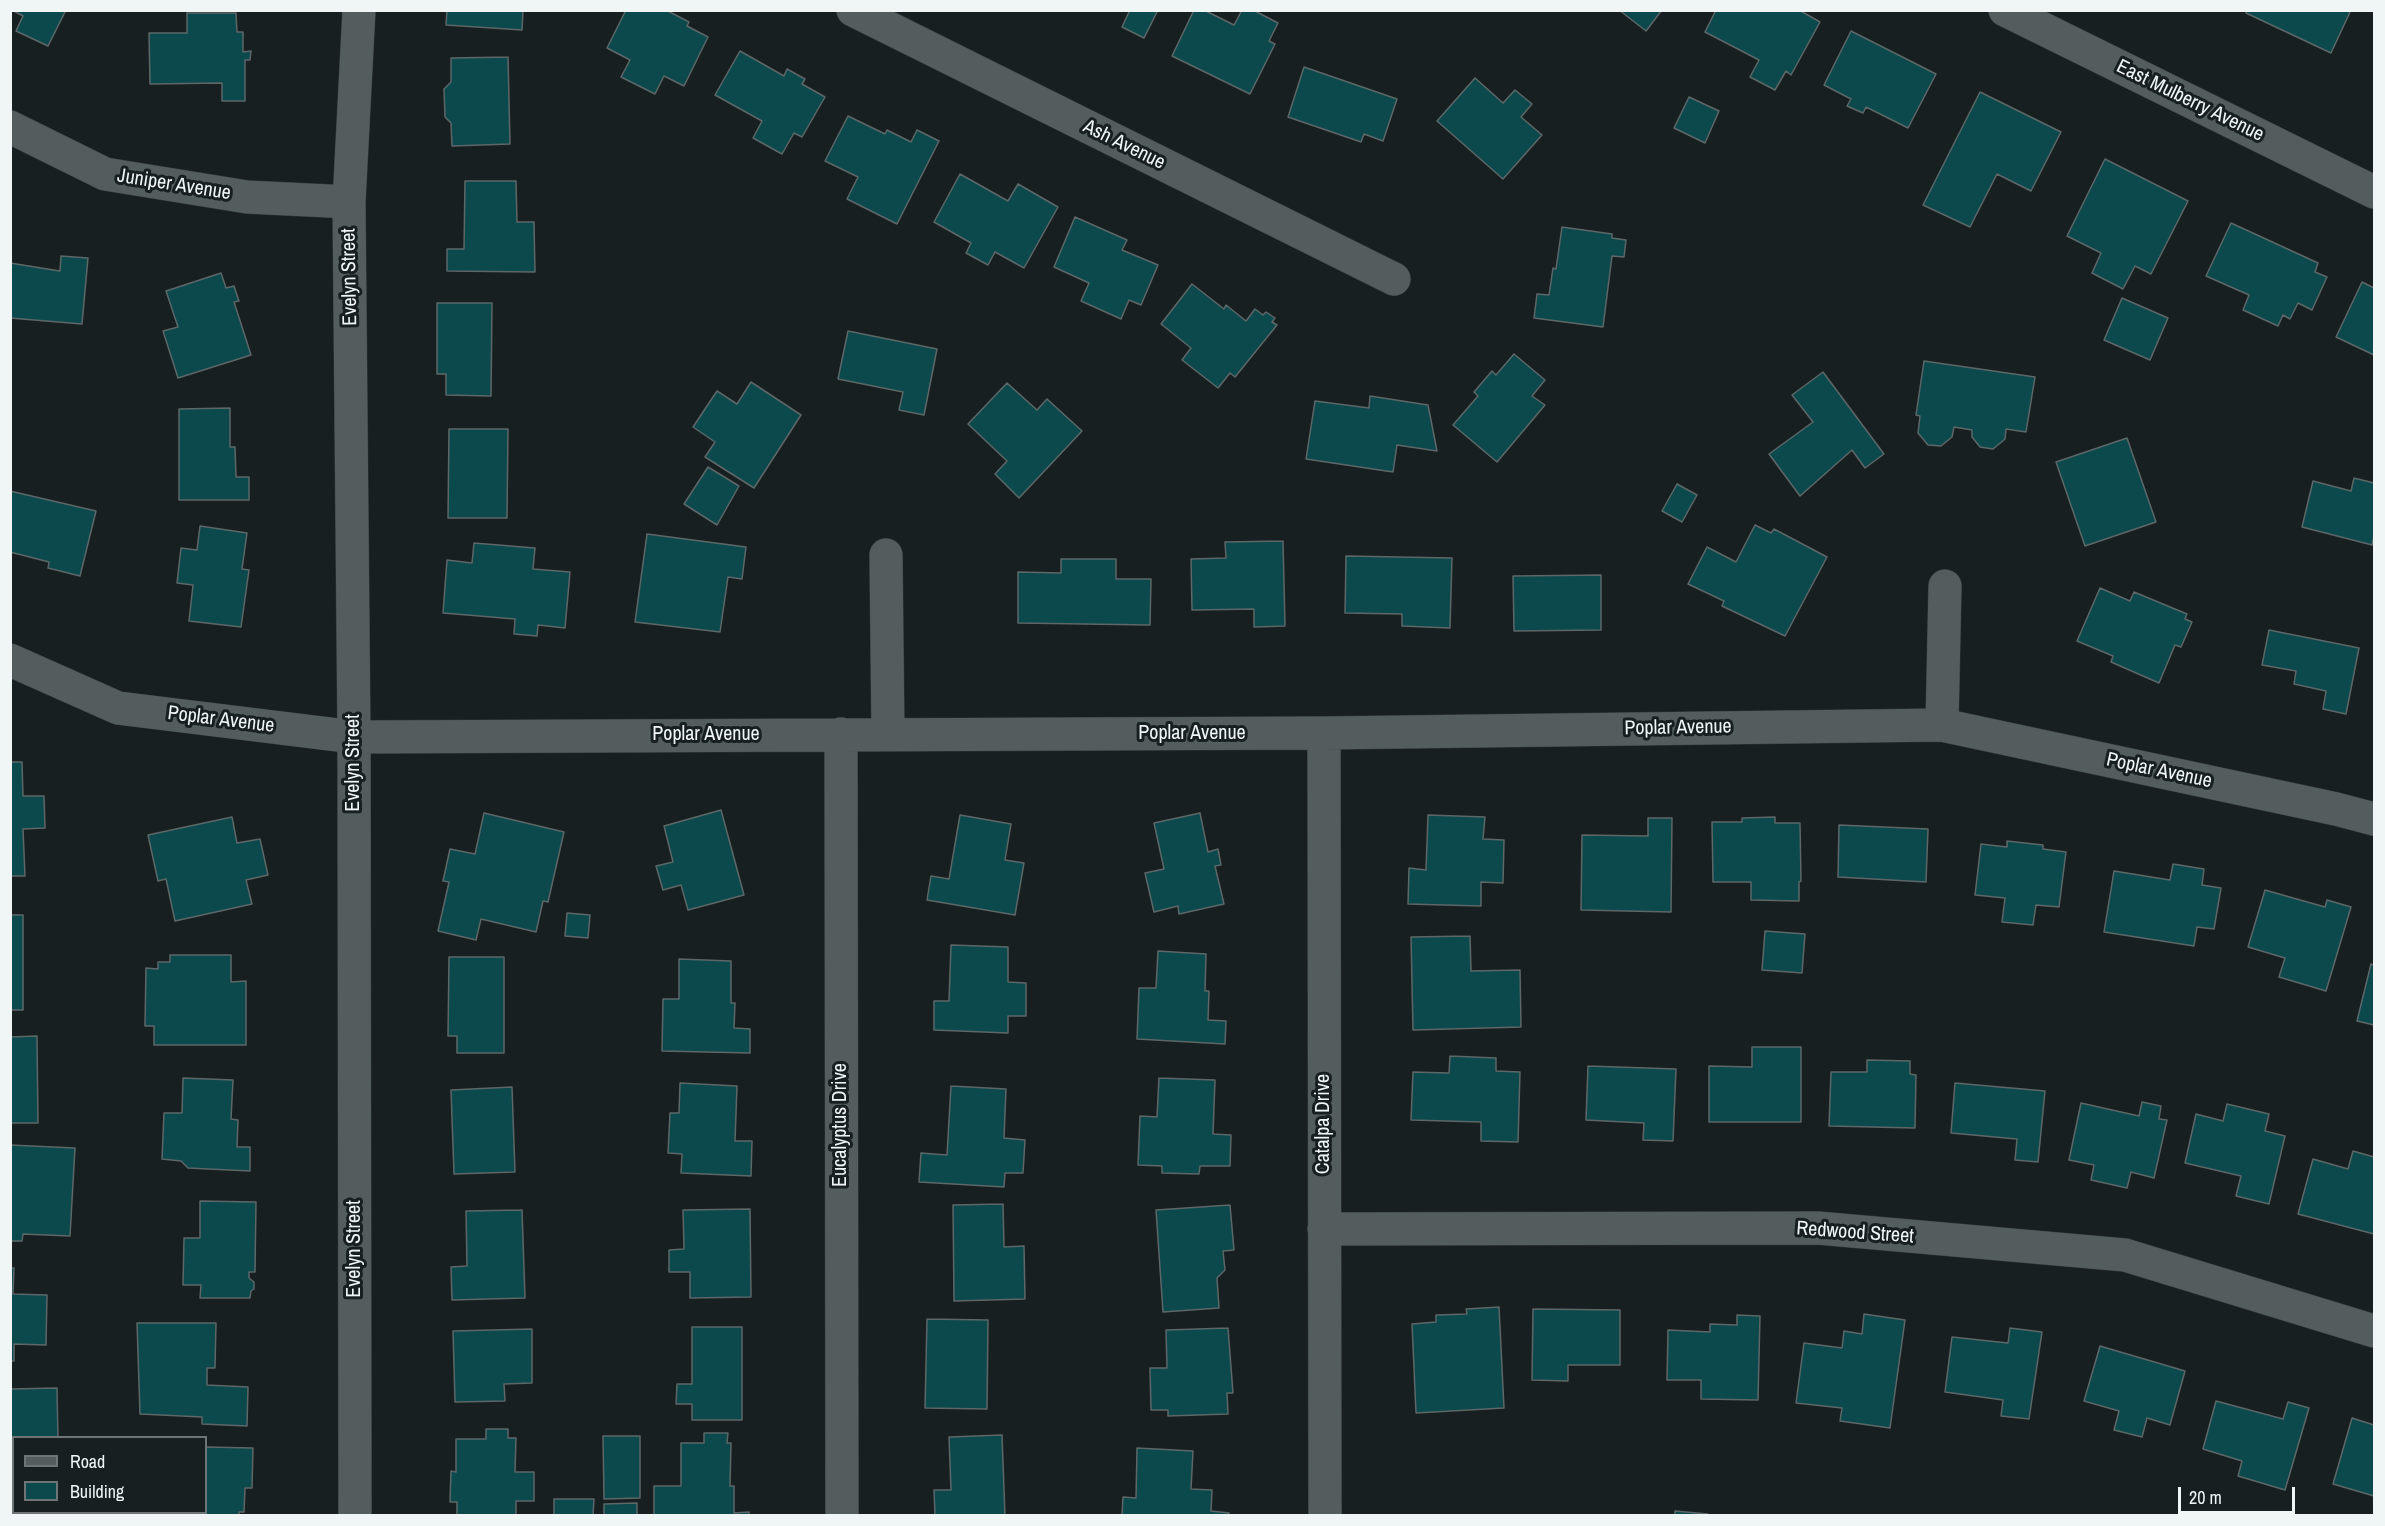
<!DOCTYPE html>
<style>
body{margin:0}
#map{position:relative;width:2385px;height:1526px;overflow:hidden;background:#171f20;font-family:"Archivo Narrow",sans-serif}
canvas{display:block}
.frame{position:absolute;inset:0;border:12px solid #f0f5f6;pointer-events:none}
.legend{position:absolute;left:12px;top:1436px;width:195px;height:78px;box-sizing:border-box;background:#171f20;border:2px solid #6e7576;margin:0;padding:8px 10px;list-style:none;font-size:18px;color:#f0f5f6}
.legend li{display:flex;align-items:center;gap:12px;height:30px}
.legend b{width:30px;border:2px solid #6e7576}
.scale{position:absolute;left:2178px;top:1487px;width:117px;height:27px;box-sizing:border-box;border:3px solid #f0f5f6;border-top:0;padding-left:8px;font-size:18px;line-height:21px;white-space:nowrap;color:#f0f5f6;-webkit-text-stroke:4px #171f20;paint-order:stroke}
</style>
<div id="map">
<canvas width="2385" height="1526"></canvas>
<div class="frame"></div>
<ul class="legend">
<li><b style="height:8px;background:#535d5d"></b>Road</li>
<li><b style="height:16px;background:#0b494d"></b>Building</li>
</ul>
<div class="scale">20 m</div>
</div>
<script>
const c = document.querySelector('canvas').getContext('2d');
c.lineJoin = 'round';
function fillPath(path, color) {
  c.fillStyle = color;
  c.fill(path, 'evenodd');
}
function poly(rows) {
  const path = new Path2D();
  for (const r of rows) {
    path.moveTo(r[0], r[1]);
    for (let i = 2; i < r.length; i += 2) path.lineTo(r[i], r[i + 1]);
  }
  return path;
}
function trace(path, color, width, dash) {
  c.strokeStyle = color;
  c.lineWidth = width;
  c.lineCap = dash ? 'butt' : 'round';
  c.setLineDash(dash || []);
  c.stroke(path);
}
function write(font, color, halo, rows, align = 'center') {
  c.font = font + ' "Archivo Narrow",sans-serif';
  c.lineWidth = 6;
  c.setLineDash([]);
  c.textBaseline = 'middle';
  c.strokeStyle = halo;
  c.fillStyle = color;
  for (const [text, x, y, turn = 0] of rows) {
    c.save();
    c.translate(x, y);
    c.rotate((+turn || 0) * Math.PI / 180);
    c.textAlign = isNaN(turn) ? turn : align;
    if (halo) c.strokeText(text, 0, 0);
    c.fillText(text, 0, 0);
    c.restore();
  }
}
const building = poly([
 [12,10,66,10,48,46,16,31,23,16,12,10],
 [447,10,523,10,522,30,446,25,447,10],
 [626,10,666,10,689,22,687,26,708,37,684,86,664,76,655,94,621,77,630,60,607,48,626,10],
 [1126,10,1158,10,1144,38,1122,27,1129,12,1126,10],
 [1194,10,1204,10,1234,25,1242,10,1253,10,1278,23,1269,41,1275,44,1250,94,1172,56,1194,10],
 [1619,10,1662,10,1646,31,1619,10],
 [1716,10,1799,10,1820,22,1791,75,1786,71,1775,90,1750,77,1759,60,1705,32,1716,10],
 [2247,10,2351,10,2331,53,2246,13,2247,10],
 [187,13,236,13,237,32,243,32,243,52,251,51,250,60,245,60,245,101,222,101,222,83,150,84,149,33,187,33,187,13],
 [1851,31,1936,74,1908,128,1866,107,1863,113,1847,106,1851,99,1824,85,1851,31],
 [740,51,784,76,787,69,805,79,802,84,825,97,802,137,794,133,782,154,753,138,762,121,715,95,740,51],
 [508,57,510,144,452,146,451,123,445,117,444,89,451,82,451,58,508,57],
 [1304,67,1397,99,1383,141,1364,134,1361,142,1288,117,1304,67],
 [1475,78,1503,103,1515,90,1532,104,1521,117,1542,135,1503,179,1437,121,1475,78],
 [1980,92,2061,132,2031,191,1997,174,1970,227,1923,205,1980,92],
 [1689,97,1719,111,1705,143,1674,128,1689,97],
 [848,116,885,134,887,130,911,142,917,130,939,141,897,224,847,199,858,177,825,161,848,116],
 [2105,159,2188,201,2151,274,2135,266,2123,289,2092,273,2101,253,2067,236,2105,159],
 [960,174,1008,201,1018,184,1058,207,1024,268,995,252,988,265,966,253,971,243,934,222,960,174],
 [465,181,516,181,517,222,534,222,535,272,447,271,447,249,464,249,465,181],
 [1075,217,1127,240,1122,250,1158,265,1141,305,1129,300,1121,319,1081,301,1089,283,1054,267,1075,217],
 [2231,223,2318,263,2315,272,2327,277,2312,310,2298,303,2290,319,2283,315,2278,326,2243,310,2249,295,2206,276,2231,223],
 [1562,227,1612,234,1612,238,1626,240,1624,257,1612,256,1603,327,1534,318,1537,294,1549,295,1553,268,1556,269,1562,227],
 [61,256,88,258,82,324,10,318,10,263,60,271,61,256],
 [221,273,226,288,234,286,239,301,234,302,251,355,178,378,163,331,178,327,166,291,221,273],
 [2362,282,2374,288,2374,355,2336,337,2362,282],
 [1192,284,1224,309,1226,305,1246,321,1255,309,1263,315,1266,312,1275,318,1272,322,1277,325,1235,377,1230,373,1218,388,1182,360,1191,348,1161,324,1192,284],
 [2122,298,2168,318,2150,360,2104,340,2122,298],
 [437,303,492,303,491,396,446,395,446,374,437,374,437,303],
 [848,331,937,349,924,415,899,410,903,392,838,379,848,331],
 [1514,354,1545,380,1532,396,1545,405,1497,462,1453,425,1478,396,1474,392,1492,371,1496,375,1514,354],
 [1924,361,2035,377,2026,432,2006,429,2005,439,1993,449,1980,447,1972,437,1972,430,1954,427,1952,437,1941,446,1928,445,1918,433,1920,416,1916,415,1924,361],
 [1823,372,1884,454,1865,468,1852,450,1800,496,1769,454,1813,422,1792,395,1823,372],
 [751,382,801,415,754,488,705,457,715,442,693,427,717,391,737,404,751,382],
 [1007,383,1037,410,1047,399,1082,431,1019,498,995,474,1007,461,968,424,1007,383],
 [1370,396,1428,405,1437,451,1397,445,1393,472,1306,459,1315,401,1369,408,1370,396],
 [230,408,230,447,235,447,236,477,249,477,249,500,179,500,179,409,230,408],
 [449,429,508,429,507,518,448,518,449,429],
 [2127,438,2156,522,2085,546,2056,462,2127,438],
 [708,467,739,486,717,525,684,504,708,467],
 [2354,478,2374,483,2374,536,2372,545,2302,527,2313,481,2351,491,2354,478],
 [1677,484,1697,495,1682,522,1662,511,1677,484],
 [10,491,96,511,80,576,48,568,49,562,10,552,10,491],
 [1755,525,1771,533,1774,529,1827,557,1785,636,1722,606,1724,601,1688,584,1707,547,1736,562,1755,525],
 [200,526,247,533,242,569,249,570,241,627,189,621,193,585,177,583,181,548,197,550,200,526],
 [647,534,746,547,742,579,728,577,720,632,635,622,647,534],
 [1283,541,1285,626,1254,627,1254,609,1192,610,1191,559,1226,558,1225,542,1283,541],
 [474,543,535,548,533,569,570,572,565,628,538,625,537,636,514,634,515,619,443,613,447,560,472,563,474,543],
 [1346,556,1452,558,1450,628,1402,626,1402,614,1345,613,1346,556],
 [1061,559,1116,559,1116,579,1151,579,1150,625,1018,623,1018,572,1061,573,1061,559],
 [1601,575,1601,630,1514,631,1513,576,1601,575],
 [2100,588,2130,601,2134,592,2187,614,2185,619,2192,622,2181,647,2175,645,2159,683,2111,662,2113,656,2077,641,2100,588],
 [2269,630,2359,648,2346,714,2323,709,2326,691,2294,684,2296,671,2262,665,2269,630],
 [10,762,22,762,23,796,44,796,45,828,23,829,25,876,10,876,10,762],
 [721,810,744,895,688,910,681,885,663,890,656,866,673,862,664,826,721,810],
 [484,813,564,832,548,902,543,901,536,932,481,919,476,940,438,931,449,882,443,881,450,849,475,854,484,813],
 [1200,813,1208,852,1218,849,1221,865,1215,866,1224,904,1179,914,1178,906,1154,912,1145,873,1164,869,1154,823,1200,813],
 [960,815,1011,824,1005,860,1024,863,1015,915,927,900,931,876,949,879,960,815],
 [1428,815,1485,817,1483,839,1504,840,1503,883,1481,882,1481,906,1408,904,1409,868,1426,870,1428,815],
 [232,817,237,843,260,839,268,875,246,880,252,904,175,921,166,879,158,881,148,835,232,817],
 [1775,817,1775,823,1800,823,1801,881,1799,882,1799,901,1751,900,1751,882,1713,882,1712,822,1742,822,1742,818,1775,817],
 [1648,818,1672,818,1671,912,1581,910,1582,835,1648,836,1648,818],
 [1839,825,1928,829,1926,882,1838,877,1839,825],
 [2007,841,2043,845,2043,849,2066,852,2059,907,2036,905,2033,925,2002,922,2005,898,1975,895,1981,844,2007,847,2007,841],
 [2173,864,2204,869,2202,885,2221,888,2214,929,2197,927,2194,946,2104,932,2114,871,2170,880,2173,864],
 [2265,890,2325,907,2327,900,2351,907,2326,991,2279,977,2285,958,2248,947,2265,890],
 [567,913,590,915,588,938,565,936,567,913],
 [10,915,23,915,23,1010,10,1010,10,915],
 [1765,931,1805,934,1802,973,1762,970,1765,931],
 [1470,936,1471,971,1520,970,1521,1027,1413,1030,1411,937,1470,936],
 [951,945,1008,947,1008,982,1026,983,1026,1016,1008,1016,1008,1033,934,1030,934,1001,949,1001,951,945],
 [1158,951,1206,954,1205,991,1209,991,1208,1020,1226,1021,1225,1044,1137,1039,1139,988,1156,988,1158,951],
 [170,955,231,955,231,982,246,981,246,1045,154,1045,154,1026,145,1026,146,968,158,969,158,962,170,962,170,955],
 [449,957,504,957,504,1053,457,1053,457,1036,448,1036,449,957],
 [679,959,731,961,731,1003,735,1003,734,1028,750,1029,750,1053,662,1051,663,999,679,999,679,959],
 [2371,964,2374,965,2374,1025,2357,1021,2371,964],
 [37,1036,38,1123,10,1123,10,1037,37,1036],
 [1752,1047,1801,1047,1801,1122,1709,1122,1709,1066,1752,1067,1752,1047],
 [1450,1056,1496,1058,1496,1071,1520,1072,1518,1142,1481,1141,1481,1122,1411,1120,1413,1072,1449,1073,1450,1056],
 [1867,1060,1910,1061,1910,1074,1916,1075,1915,1128,1829,1126,1831,1072,1867,1072,1867,1060],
 [1588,1066,1676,1069,1673,1141,1643,1140,1644,1123,1586,1120,1588,1066],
 [183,1078,233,1080,231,1119,238,1120,237,1147,250,1147,250,1171,188,1168,181,1161,162,1159,164,1113,182,1113,183,1078],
 [1159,1078,1215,1080,1213,1134,1231,1135,1230,1166,1200,1166,1199,1174,1162,1173,1162,1166,1138,1165,1140,1116,1157,1117,1159,1078],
 [680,1083,737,1086,735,1141,752,1141,751,1176,681,1173,682,1154,668,1153,670,1113,679,1113,680,1083],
 [1955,1083,2045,1091,2038,1162,2015,1160,2017,1139,1951,1133,1955,1083],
 [951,1086,1006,1089,1004,1138,1025,1140,1023,1173,1005,1173,1004,1187,919,1182,921,1153,947,1155,951,1086],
 [512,1087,515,1172,454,1174,451,1090,512,1087],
 [2142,1102,2161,1106,2159,1119,2167,1120,2154,1178,2131,1172,2127,1188,2091,1180,2094,1165,2069,1160,2081,1103,2139,1116,2142,1102],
 [2227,1104,2269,1114,2265,1131,2285,1136,2269,1204,2236,1196,2241,1176,2185,1163,2196,1114,2223,1121,2227,1104],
 [10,1145,75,1148,70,1236,23,1234,22,1241,10,1241,10,1145],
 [2353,1151,2374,1157,2374,1234,2298,1214,2313,1159,2348,1169,2353,1151],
 [200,1201,256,1202,255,1272,249,1272,249,1278,254,1282,254,1289,251,1291,250,1298,200,1298,201,1285,183,1285,184,1238,200,1238,200,1201],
 [1003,1204,1004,1247,1024,1246,1025,1299,954,1301,953,1205,1003,1204],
 [1230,1205,1234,1250,1223,1251,1225,1270,1217,1278,1219,1308,1163,1312,1156,1210,1230,1205],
 [750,1209,751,1297,690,1298,690,1272,669,1272,669,1250,684,1249,683,1210,750,1209],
 [522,1210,525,1298,452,1300,451,1267,467,1266,466,1211,522,1210],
 [10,1268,14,1268,13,1294,47,1295,46,1345,14,1344,14,1361,10,1361,10,1268],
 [1499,1307,1504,1408,1416,1413,1412,1324,1436,1322,1436,1315,1467,1314,1466,1309,1499,1307],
 [1533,1309,1620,1310,1620,1365,1568,1365,1568,1381,1532,1380,1533,1309],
 [1864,1314,1905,1320,1890,1428,1840,1421,1842,1408,1796,1403,1804,1343,1842,1348,1844,1331,1862,1334,1864,1314],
 [1737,1315,1760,1316,1758,1400,1701,1399,1701,1380,1667,1380,1668,1330,1710,1332,1710,1324,1737,1325,1737,1315],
 [927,1319,988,1320,987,1409,925,1408,927,1319],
 [137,1323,216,1323,215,1368,207,1368,207,1385,248,1387,247,1426,202,1424,202,1417,140,1414,137,1323],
 [692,1327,742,1327,742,1420,692,1420,692,1404,676,1404,677,1384,692,1384,692,1327],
 [1228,1328,1233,1393,1227,1393,1228,1414,1168,1416,1168,1410,1151,1410,1150,1368,1167,1368,1166,1330,1228,1328],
 [2010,1328,2042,1332,2029,1419,2001,1416,2003,1400,1945,1392,1952,1337,2008,1343,2010,1328],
 [532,1329,532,1383,504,1384,505,1401,455,1402,453,1331,532,1329],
 [2100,1346,2185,1371,2170,1425,2147,1418,2142,1437,2114,1430,2119,1411,2084,1401,2100,1346],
 [57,1388,58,1438,14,1438,14,1489,10,1489,10,1389,57,1388],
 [2216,1401,2283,1419,2288,1402,2309,1408,2285,1490,2238,1476,2242,1461,2203,1449,2216,1401],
 [2352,1418,2374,1425,2374,1496,2333,1484,2352,1418],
 [486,1429,508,1429,508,1438,516,1438,515,1472,534,1472,534,1501,516,1501,516,1516,457,1516,457,1502,450,1502,451,1471,456,1472,456,1439,486,1439,486,1429],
 [704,1433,728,1433,727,1443,731,1443,730,1486,734,1486,734,1513,749,1512,749,1516,654,1516,654,1486,681,1486,681,1443,704,1443,704,1433],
 [1002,1435,1005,1516,935,1516,934,1490,951,1490,949,1437,1002,1435],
 [603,1436,640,1436,640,1498,604,1499,603,1436],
 [206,1447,253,1448,252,1488,245,1488,244,1512,239,1512,239,1516,183,1516,184,1512,206,1512,206,1447],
 [1137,1448,1193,1451,1191,1489,1212,1490,1211,1511,1229,1513,1229,1516,1122,1516,1123,1497,1136,1498,1137,1448],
 [554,1499,594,1499,593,1516,554,1516,554,1499],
 [637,1503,637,1516,604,1516,604,1504,637,1503],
 [10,1508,14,1509,14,1512,36,1516,10,1516,10,1508],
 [1675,1511,1708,1514,1708,1516,1675,1516,1675,1511]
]);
fillPath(building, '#0b494d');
trace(building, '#5e6768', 1.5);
const street = poly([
 [853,10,1394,279],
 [2005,10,2374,192],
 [10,127,105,174,247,197,349,202],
 [886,555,888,735],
 [10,660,118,708,354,737,1324,733,1942,725,2336,809,2374,819],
 [1942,725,1945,586],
 [1324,733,1325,1516],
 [841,734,842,1516],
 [1324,1229,1818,1228,2125,1255,2374,1331],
 [355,1516,354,737,349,202,359,10]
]);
trace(street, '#323838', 34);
trace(street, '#535d5d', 33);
write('20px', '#f0f5f6', '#171f20', [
 ["East Mulberry Avenue",2190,101,26],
 ["Ash Avenue",1124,145,26],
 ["Juniper Avenue",174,185,9],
 ["Evelyn Street",350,277,-91],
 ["Poplar Avenue",221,720,7],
 ["Poplar Avenue",1678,728,-1],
 ["Poplar Avenue",1192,734],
 ["Poplar Avenue",706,735],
 ["Evelyn Street",354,763,-90],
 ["Poplar Avenue",2159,771,12],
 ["Catalpa Drive",1324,1124,-90],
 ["Eucalyptus Drive",841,1125,-90],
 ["Redwood Street",1855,1233,4],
 ["Evelyn Street",355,1249,-90]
]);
</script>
